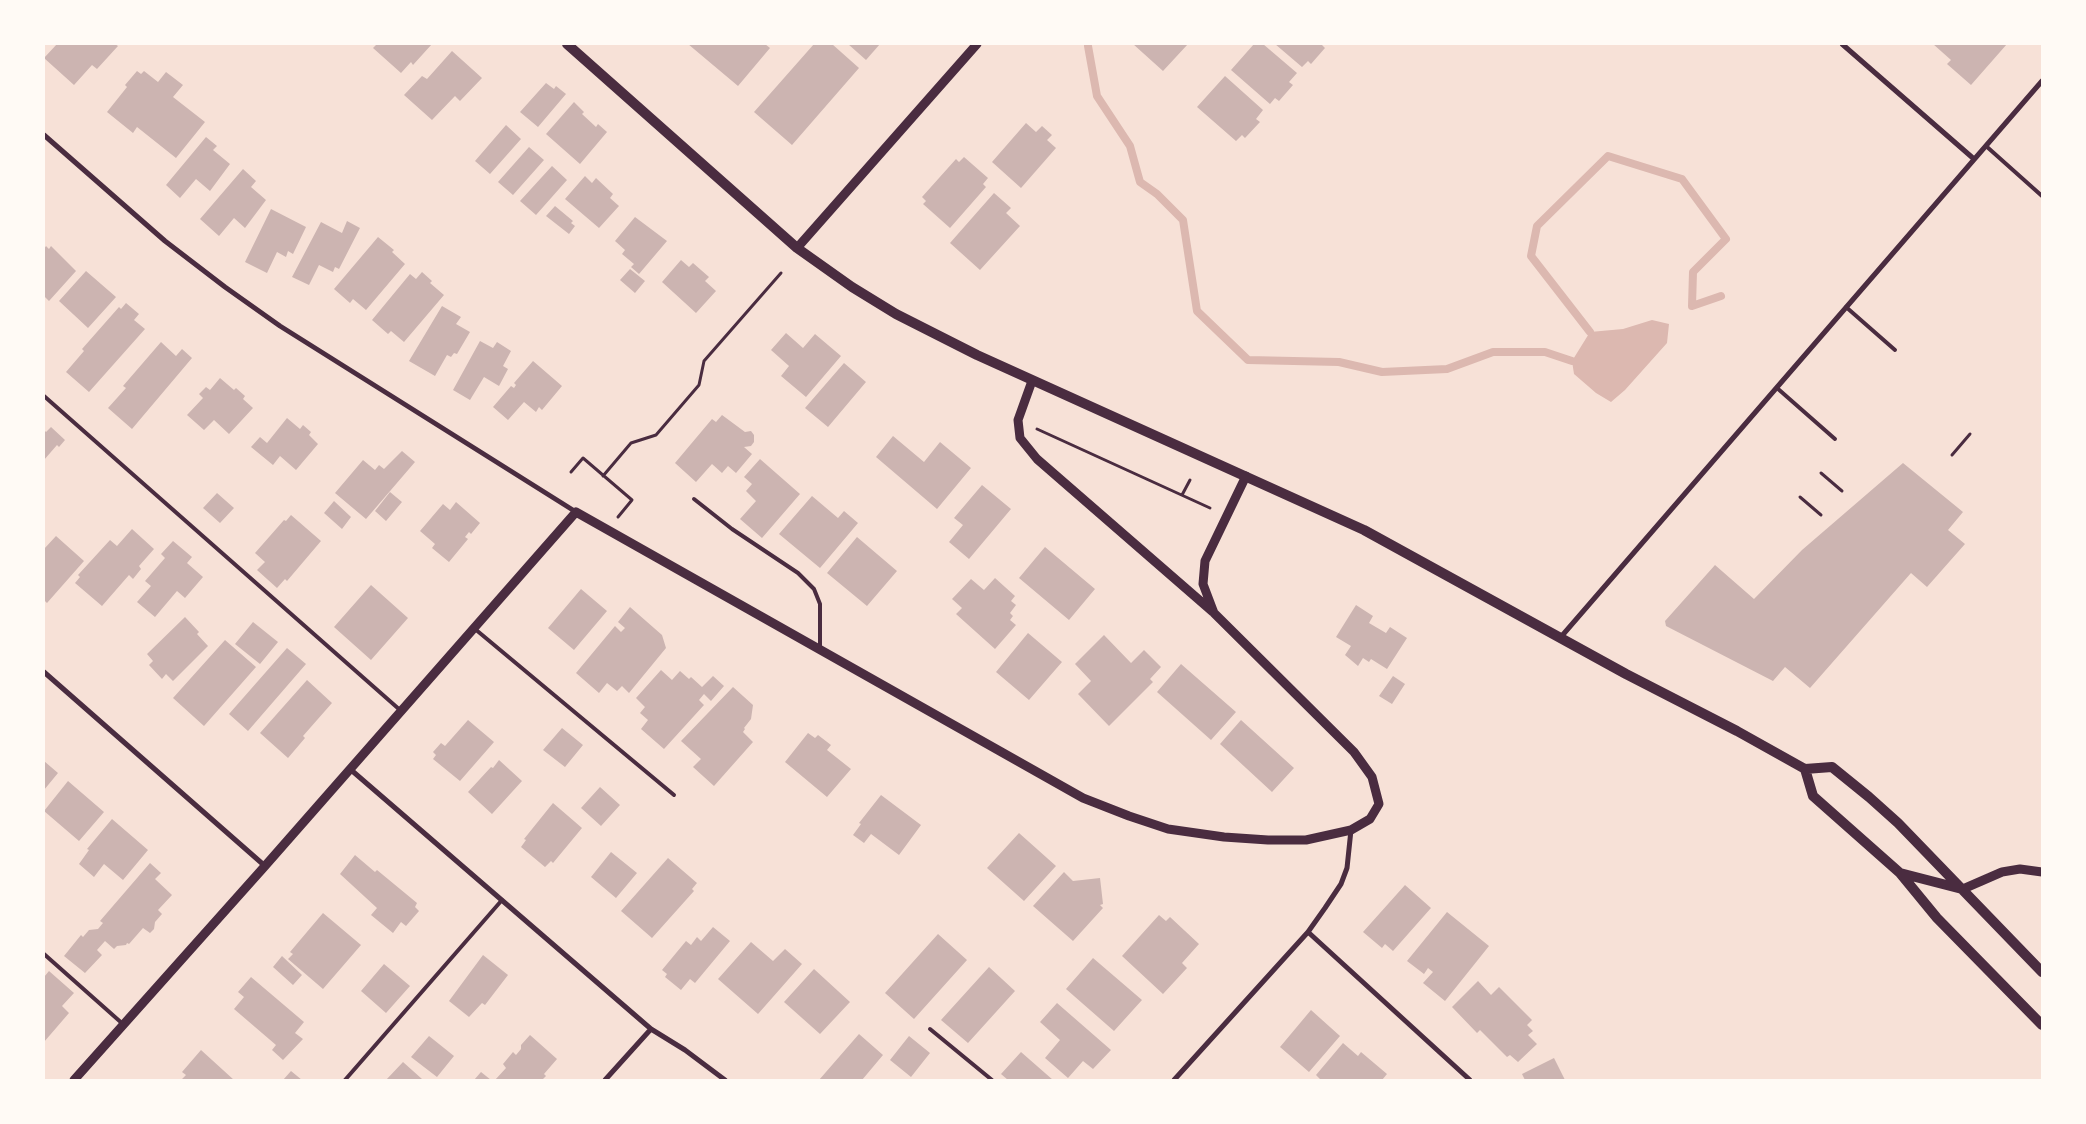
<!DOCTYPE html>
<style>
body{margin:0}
#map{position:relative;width:2086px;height:1124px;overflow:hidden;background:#f7e1d7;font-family:"Noto Sans",sans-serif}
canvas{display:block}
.frame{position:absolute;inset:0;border:45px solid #fffaf5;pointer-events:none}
</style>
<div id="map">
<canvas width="2086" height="1124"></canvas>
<div class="frame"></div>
</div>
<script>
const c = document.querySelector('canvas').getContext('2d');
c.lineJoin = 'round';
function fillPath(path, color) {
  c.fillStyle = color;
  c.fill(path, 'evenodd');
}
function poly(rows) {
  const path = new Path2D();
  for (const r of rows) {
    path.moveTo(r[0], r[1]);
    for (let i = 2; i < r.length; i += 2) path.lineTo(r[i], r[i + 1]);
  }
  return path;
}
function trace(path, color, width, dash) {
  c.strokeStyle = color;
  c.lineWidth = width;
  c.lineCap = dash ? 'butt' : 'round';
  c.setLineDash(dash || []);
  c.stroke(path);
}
fillPath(poly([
 [1652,320,1669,324,1667,343,1625,390,1611,402,1596,393,1574,374,1572,361,1590,332,1623,329]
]), '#dcb8b0');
trace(poly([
 [1088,46,1097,96,1130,146,1140,182,1157,194,1183,220,1197,311,1248,360,1339,362,1382,372,1447,369,1493,352,1545,352,1572,361],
 [1590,332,1531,256,1537,226,1608,156,1682,179,1726,239,1693,272,1692,306,1721,296]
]), '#dcb8b0', 8);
fillPath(poly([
 [57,44,115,44,118,46,97,69,92,65,74,85,44,58],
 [377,44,432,44,413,65,411,62,401,73,373,48],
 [688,44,765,44,770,48,738,86],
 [814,44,832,44,859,68,792,145,754,112],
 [848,44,880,44,866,60],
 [1133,44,1188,44,1163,71],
 [1254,44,1263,44,1297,73,1289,82,1293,85,1279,101,1275,98,1270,104,1231,70],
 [1275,44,1323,44,1322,45,1325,48,1311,64,1308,61,1302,67],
 [1933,44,2007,44,1971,85,1947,64,1951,60],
 [452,51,482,78,460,101,455,96,432,120,404,95,422,76,427,79],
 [137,71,141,74,144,71,158,82,166,72,183,85,173,97,205,122,176,158,137,127,133,133,107,112,127,87,125,85],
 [1225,76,1263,110,1256,119,1260,122,1245,138,1242,135,1236,141,1197,107],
 [546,83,554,89,556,86,566,94,538,127,520,112],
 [574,102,584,112,582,114,596,127,598,124,607,132,580,164,546,134],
 [1026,123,1036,132,1042,126,1052,135,1047,140,1056,148,1021,188,992,162],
 [506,125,521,139,490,174,475,161],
 [206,137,217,146,213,150,230,164,210,191,196,179,180,198,166,185],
 [529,147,544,160,513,195,498,182],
 [964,157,988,178,983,184,986,187,950,228,923,204,926,201,922,197,956,159,959,162],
 [552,166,567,180,536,215,520,201],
 [243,169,256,181,251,187,266,200,245,228,234,218,219,236,200,219],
 [585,176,592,183,596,178,613,194,610,198,619,206,599,228,565,199],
 [994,193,1011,208,1006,213,1020,226,980,270,950,243],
 [555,206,573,221,571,223,575,226,569,234,546,216],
 [271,209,306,227,293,254,288,251,286,257,277,252,267,273,245,262],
 [635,217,667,241,639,274,631,267,634,264,622,254,625,250,615,241],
 [347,221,360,228,339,269,335,267,333,272,319,265,309,285,292,277,321,222,342,233],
 [378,237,394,250,392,252,405,264,366,310,353,299,350,303,334,289],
 [46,246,49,249,51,246,76,271,49,301,44,296,44,249],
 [681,260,689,267,693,263,709,277,705,281,716,291,696,313,662,282],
 [630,269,645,281,635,293,620,280],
 [86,271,116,297,88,328,59,301],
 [422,272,432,281,430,283,444,295,404,342,391,331,388,334,372,320,410,274,416,279],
 [126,303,139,314,134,320,145,329,89,392,66,372,84,351,82,349,119,307,121,309],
 [442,306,461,317,456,324,470,332,457,354,454,353,451,357,447,355,435,376,409,361],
 [786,333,803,348,815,334,841,356,806,397,781,376,789,366,771,350],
 [480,341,493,348,497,342,511,351,503,366,508,369,499,386,484,377,470,400,453,390],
 [161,342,176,356,182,349,192,358,132,429,108,408,126,388,123,386],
 [533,361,562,386,542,410,539,407,536,412,524,402,508,420,493,407,511,386,514,388,516,385,514,383],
 [844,363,866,382,828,427,805,408],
 [220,378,234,390,236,388,245,396,243,399,253,408,229,434,214,420,204,430,187,415,203,398,199,394,206,387,210,390],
 [722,415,745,432,751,431,754,435,754,442,751,446,744,447,752,454,736,473,728,466,722,473,712,464,696,482,675,463,712,419,716,422],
 [287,418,300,429,303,425,311,432,309,435,318,444,296,470,280,456,273,465,251,447,260,437,267,443],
 [51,427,65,440,59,447,57,445,44,460,44,430,46,432],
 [893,436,924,462,940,442,971,468,937,509,876,457],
 [402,451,415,462,366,519,335,493,363,460,375,470,379,465,384,469],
 [760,459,800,494,762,538,740,519,756,501,746,491,752,484,744,477],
 [1903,463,1963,512,1948,530,1965,544,1927,587,1911,573,1810,688,1785,667,1773,681,1666,626,1665,621,1715,565,1754,599,1802,550],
 [982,485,1011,509,969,559,949,542,963,525,954,518],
 [390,492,402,502,386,521,375,511],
 [217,493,234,508,220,523,203,508],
 [812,496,838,518,844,511,858,523,820,568,779,534],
 [334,501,351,517,342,529,324,513],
 [456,502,480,523,471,534,469,532,465,537,468,539,449,562,432,548,435,544,420,531,443,504,450,510],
 [291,515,321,541,287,581,285,579,277,588,257,570,265,562,255,553,284,520,286,521],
 [132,529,154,549,139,566,141,569,133,579,129,575,102,606,75,583,80,577,78,575,110,540,117,546],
 [56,536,84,561,47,603,44,600,44,549],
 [857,537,897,571,867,606,827,573],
 [173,541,192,557,187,563,203,577,185,598,177,591,155,617,137,602,151,586,145,581,165,558,161,554],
 [1045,547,1095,589,1069,620,1019,578],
 [995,578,1015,596,1011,601,1016,605,1010,613,1013,616,1010,620,1016,625,995,649,956,614,962,608,952,599,971,579,984,590],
 [371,585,408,618,371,660,334,627],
 [581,589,607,611,574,650,548,628],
 [1356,605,1373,616,1369,623,1386,633,1390,627,1407,638,1387,669,1371,659,1369,662,1363,658,1358,666,1345,655,1351,646,1336,637],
 [630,607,662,635,666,648,629,693,622,686,617,691,607,683,599,693,576,673,615,626,621,632,625,628,618,622],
 [185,617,199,632,197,634,208,646,173,681,166,674,162,679,149,665,153,661,147,654],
 [253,622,278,642,260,664,235,644],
 [1028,633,1062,662,1029,700,996,672],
 [1104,635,1131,663,1144,650,1161,667,1150,679,1153,682,1109,726,1078,694,1091,681,1075,664],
 [225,640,256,667,204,726,173,698],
 [287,648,306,664,248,731,229,714],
 [1181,664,1236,712,1211,740,1157,692],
 [661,670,672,680,680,671,689,679,691,677,702,687,713,676,724,686,711,701,704,694,699,700,704,705,664,749,641,729,648,720,640,713,645,707,636,698],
 [1393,676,1405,684,1392,704,1379,696],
 [307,680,332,703,303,736,305,738,288,758,260,733],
 [733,687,753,705,751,719,744,728,745,729,743,732,753,742,714,786,693,767,701,759,681,741],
 [468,720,494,742,460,781,433,759,436,755,433,752,441,743,445,746],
 [1241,720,1294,768,1272,792,1220,744],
 [562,728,583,745,565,767,543,750],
 [808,733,815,738,818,735,831,745,827,750,851,769,827,797,785,762],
 [499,760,522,781,492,814,468,792,491,767,493,768],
 [44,761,58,773,44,790],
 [68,781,104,812,79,841,44,811],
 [600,787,620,805,601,826,581,808],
 [881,795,921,825,899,855,871,834,864,843,853,835,861,824,859,823],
 [553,803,582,828,553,863,551,861,545,867,521,847,526,840,524,839],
 [112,819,148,850,123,880,104,864,94,877,79,864,89,850,87,849],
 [1019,833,1056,866,1024,901,987,868],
 [611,852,637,873,616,898,591,877],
 [355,855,375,872,377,870,417,903,415,907,419,911,406,926,401,922,393,933,371,915,377,908,340,874],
 [668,858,697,883,692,889,694,891,652,938,621,911],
 [150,863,161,873,155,879,172,895,158,910,162,914,155,922,154,929,150,933,143,928,129,944,127,943,126,945,117,946,114,949,105,941,97,950,102,955,85,973,64,956,81,935,83,937,89,930,98,929,103,923,100,921],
 [1064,872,1073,881,1100,878,1103,904,1100,905,1103,908,1073,941,1033,906],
 [1405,885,1431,908,1393,951,1385,944,1382,948,1363,932],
 [1447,912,1489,946,1445,1001,1423,983,1433,972,1428,968,1424,974,1407,961],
 [323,913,361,945,323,989,288,959,293,954,290,952],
 [1159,915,1166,921,1170,917,1199,944,1182,963,1187,968,1163,994,1122,956],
 [713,927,730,941,695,983,690,979,681,990,665,977,667,974,662,970,686,941,691,945,697,937,701,941],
 [938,934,967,960,914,1019,885,993],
 [751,942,773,961,785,949,802,964,758,1014,718,979],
 [483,955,508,975,485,1005,482,1003,469,1017,449,1001],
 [282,956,302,975,293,985,273,967],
 [1093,958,1142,1000,1114,1031,1066,989],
 [384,964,410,986,386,1013,361,991],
 [989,967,1015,991,968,1043,941,1020],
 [814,969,850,1002,820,1034,784,1002],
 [49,971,74,993,62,1006,69,1013,44,1042,44,977],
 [251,977,304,1022,295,1033,303,1039,283,1060,272,1050,276,1045,234,1009,244,997,238,992],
 [1478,981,1491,995,1499,987,1532,1020,1527,1025,1533,1031,1528,1035,1537,1044,1518,1062,1510,1055,1507,1057,1480,1030,1477,1033,1452,1007],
 [1057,1003,1111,1050,1093,1069,1083,1061,1068,1078,1045,1058,1060,1040,1040,1022],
 [1311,1010,1340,1036,1309,1072,1280,1047],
 [859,1034,883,1055,862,1080,819,1080],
 [530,1035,557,1059,544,1074,546,1076,542,1080,495,1080,506,1068,503,1064,513,1052,516,1055,521,1049,521,1045],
 [429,1036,454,1056,437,1077,411,1057],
 [909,1036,930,1053,911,1077,890,1060],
 [1343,1043,1358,1056,1361,1052,1387,1074,1382,1080,1321,1080,1316,1075],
 [201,1050,234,1080,181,1080,186,1075,182,1072],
 [1021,1052,1053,1080,1008,1080,1001,1074],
 [1554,1058,1565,1080,1525,1080,1522,1074],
 [403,1062,422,1079,421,1080,386,1080],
 [291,1071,302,1080,283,1080],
 [481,1072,491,1080,474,1080]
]), '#ccb4b1');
trace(poly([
 [1037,429,1210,508],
 [1952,455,1970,434],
 [571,472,583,458,632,500,618,517],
 [1821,473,1842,491],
 [603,476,631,443,656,435,699,385,704,361,781,273],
 [1182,495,1190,480],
 [1800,497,1821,515]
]), '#4a2c40', 3);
trace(poly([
 [1986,146,2042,196],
 [1846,307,1895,350],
 [1777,388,1835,439],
 [44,396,400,710],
 [694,499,732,529,798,573,814,589,820,604,820,649],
 [475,629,674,795],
 [44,954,124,1025],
 [930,1029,992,1080],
 [345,1080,502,900]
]), '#4a2c40', 4);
trace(poly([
 [1842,44,1974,159],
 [44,135,165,241,225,287,280,326,576,512],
 [1560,638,2042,81],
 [44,672,265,866],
 [350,769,651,1029,685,1050,725,1080],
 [1308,932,1470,1080],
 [605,1080,651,1029],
 [1174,1080,1308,932,1325,908,1341,884,1347,868,1351,830]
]), '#4a2c40', 5);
trace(poly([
 [797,248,977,44],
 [1032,381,1018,420,1020,438,1037,459,1213,612],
 [1963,889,2002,872,2020,869,2042,872],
 [74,1080,265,866,576,512,1083,798,1129,816,1168,829,1224,837,1268,840,1306,840,1351,830,1370,819,1379,804,1372,777,1354,752,1214,613,1203,584,1205,561,1246,476]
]), '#4a2c40', 9);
trace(poly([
 [567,44,797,248,852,287,896,314,977,355,1364,530,1626,674,1737,731,1805,769,1832,767,1869,797,1898,823,2042,972],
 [1805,769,1813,796,1900,873,1937,918,2042,1025],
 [1900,873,1962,889]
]), '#4a2c40', 10);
</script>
